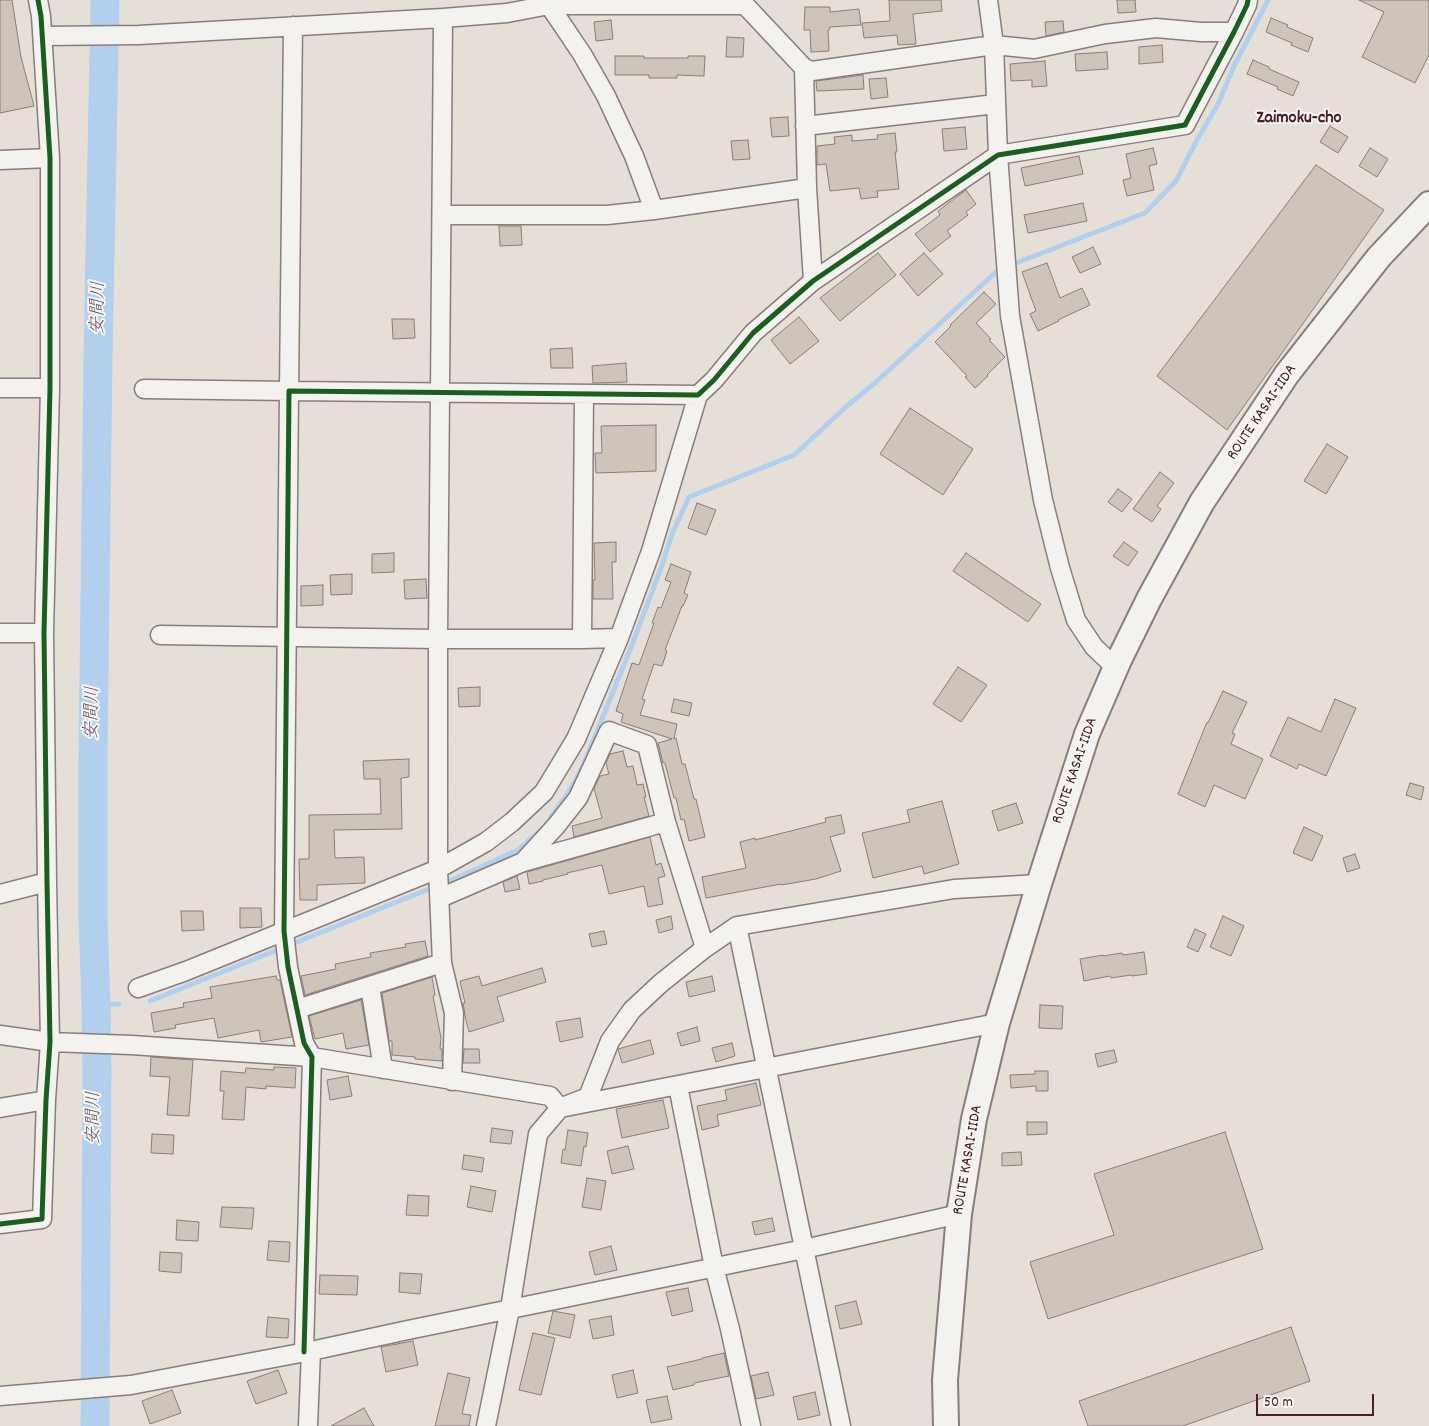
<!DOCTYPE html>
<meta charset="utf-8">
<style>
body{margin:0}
#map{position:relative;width:1429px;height:1426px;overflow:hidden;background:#e6dfd8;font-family:Dekko,sans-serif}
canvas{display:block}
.scale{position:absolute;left:1256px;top:1394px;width:118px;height:22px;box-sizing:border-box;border:2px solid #4a1f2b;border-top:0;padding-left:6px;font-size:15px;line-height:18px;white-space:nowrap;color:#4a1f2b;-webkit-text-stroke:4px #f6f6f2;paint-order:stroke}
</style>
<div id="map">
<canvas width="1429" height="1426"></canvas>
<div class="scale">50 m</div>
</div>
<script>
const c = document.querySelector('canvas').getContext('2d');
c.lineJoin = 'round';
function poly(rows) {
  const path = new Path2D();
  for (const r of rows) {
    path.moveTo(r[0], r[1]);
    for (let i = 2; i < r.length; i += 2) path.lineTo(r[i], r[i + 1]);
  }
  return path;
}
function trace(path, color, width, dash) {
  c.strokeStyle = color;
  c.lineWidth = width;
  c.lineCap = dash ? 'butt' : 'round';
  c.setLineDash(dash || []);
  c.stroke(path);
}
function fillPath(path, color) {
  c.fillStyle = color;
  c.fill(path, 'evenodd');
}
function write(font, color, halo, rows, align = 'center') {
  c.font = font + ' Dekko,"Klee One",sans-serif';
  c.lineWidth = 4;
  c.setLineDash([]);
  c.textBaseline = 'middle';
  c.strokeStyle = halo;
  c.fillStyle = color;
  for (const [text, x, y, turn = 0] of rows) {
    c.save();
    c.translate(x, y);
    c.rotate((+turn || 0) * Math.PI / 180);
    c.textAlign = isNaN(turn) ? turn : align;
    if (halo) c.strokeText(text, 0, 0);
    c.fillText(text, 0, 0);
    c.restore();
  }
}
trace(poly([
 [1011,265,1145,213,1176,181,1197,140,1218,104,1234,66,1268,0],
 [150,1001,454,879,518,850,545,826,570,790,583,766,632,645,661,568,672,534,689,497,794,455,847,406,876,382,997,271,1003,268],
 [96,1005,119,1004]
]), '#b2d0ed', 5);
trace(poly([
 [95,1426,97,1072,96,1005,93,917,93,759,98,357,105,0]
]), '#b2d0ed', 29);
const building = poly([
 [0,0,12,0,21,57,34,106,0,113,0,0],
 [889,0,941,0,942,11,913,14,916,44,898,45,897,35,864,38,862,23,890,21,889,0],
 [1117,0,1135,0,1136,12,1118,13,1117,0],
 [1359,0,1429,0,1429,55,1415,83,1362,57,1384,12,1359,0],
 [805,7,830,7,830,12,859,9,861,25,830,27,829,30,828,30,829,51,811,52,810,30,804,30,805,7],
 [1271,18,1288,25,1287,27,1313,38,1308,52,1291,45,1292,43,1266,32,1271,18],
 [611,20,613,39,596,41,594,22,611,20],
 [1063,21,1064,32,1046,36,1045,22,1063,21],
 [727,37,744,38,743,57,726,57,727,37],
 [1162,45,1163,62,1139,64,1139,47,1162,45],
 [1107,52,1108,69,1076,71,1075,54,1107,52],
 [615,56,644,56,644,58,688,58,688,56,705,56,704,76,677,75,677,78,649,78,649,75,615,75,615,56],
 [1253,60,1269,67,1269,69,1299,82,1293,96,1277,89,1278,87,1247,74,1253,60],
 [1045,61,1047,86,1032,87,1032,80,1011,81,1010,64,1045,61],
 [863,75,864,89,817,91,816,81,863,75],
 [886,78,888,97,871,99,869,79,886,78],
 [788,117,789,136,772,137,770,118,788,117],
 [1330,126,1348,137,1338,153,1320,142,1330,126],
 [965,127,967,149,944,151,942,129,965,127],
 [895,133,897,152,895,152,899,189,877,191,878,197,861,199,859,188,830,191,826,164,817,165,817,146,835,144,834,137,852,135,852,141,878,139,877,135,895,133],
 [748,140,750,159,733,160,731,141,748,140],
 [1153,148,1157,164,1149,166,1154,190,1127,196,1123,180,1131,178,1126,154,1153,148],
 [1370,148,1388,159,1377,177,1359,166,1370,148],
 [1079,156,1083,174,1025,186,1021,168,1079,156],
 [1316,165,1384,210,1227,430,1157,376,1316,165],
 [966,190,976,204,966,212,968,215,947,231,951,236,930,252,915,234,940,215,938,211,966,190],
 [1083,203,1087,221,1028,233,1024,215,1083,203],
 [499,226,521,226,522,245,500,246,499,226],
 [1093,247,1101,264,1080,273,1072,257,1093,247],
 [878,253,896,275,840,321,820,298,878,253],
 [924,253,943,274,918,296,900,274,924,253],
 [1047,263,1060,298,1082,288,1090,305,1058,320,1059,321,1038,331,1030,314,1036,311,1022,272,1047,263],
 [984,292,996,304,976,323,991,339,989,340,1005,357,987,375,988,376,975,388,965,377,967,376,935,342,951,326,950,325,984,292],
 [799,317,819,341,790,364,771,340,799,317],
 [392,319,414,319,415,338,393,339,392,319],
 [572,348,573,368,551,368,550,349,572,348],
 [626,363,627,382,593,383,592,366,626,363],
 [910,408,973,449,943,495,880,454,910,408],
 [656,425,656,471,596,473,595,453,602,453,601,426,656,425],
 [1327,444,1348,457,1326,494,1304,481,1327,444],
 [1160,472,1174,483,1157,506,1161,509,1152,522,1133,509,1160,472],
 [1118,489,1132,499,1122,512,1108,502,1118,489],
 [697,503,716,510,706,535,688,528,697,503],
 [616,542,616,562,612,562,613,599,593,599,593,580,595,580,594,543,616,542],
 [1124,542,1138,552,1128,566,1113,556,1124,542],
 [394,553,394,572,372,573,372,554,394,553],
 [966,553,1041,604,1028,622,953,571,966,553],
 [671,564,691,572,684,593,688,595,683,606,682,606,665,650,667,651,662,666,654,664,642,699,645,700,640,715,677,724,674,739,676,738,682,764,685,764,694,799,696,799,705,837,689,841,684,819,681,820,676,798,674,798,665,763,663,763,658,743,672,739,621,722,623,714,616,711,632,663,639,665,654,623,652,623,658,607,661,608,671,582,665,580,671,564],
 [352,574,352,594,331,595,330,575,352,574],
 [426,579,427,598,405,599,404,580,426,579],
 [323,585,323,605,301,606,301,586,323,585],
 [958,667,987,685,961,722,933,704,958,667],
 [480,687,480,706,459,707,458,688,480,687],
 [1223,691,1247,702,1232,733,1235,734,1231,744,1263,759,1245,799,1214,785,1205,807,1178,794,1207,722,1208,723,1223,691],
 [674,699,692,703,689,716,671,712,674,699],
 [1335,699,1356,708,1326,776,1299,764,1297,769,1270,756,1288,717,1321,732,1335,699],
 [623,751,627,767,633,766,637,785,643,784,646,797,644,797,649,816,574,837,572,826,602,818,594,788,600,776,609,774,606,763,610,754,623,751],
 [409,759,409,777,401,778,402,829,334,830,335,858,364,857,365,883,317,885,317,900,300,900,299,859,309,859,309,815,381,814,380,779,364,779,363,761,409,759],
 [1410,783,1424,787,1421,800,1406,795,1410,783],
 [942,801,959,864,924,874,922,866,873,878,862,833,910,822,907,810,942,801],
 [1016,803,1023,823,998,831,992,811,1016,803],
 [841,815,845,833,830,837,841,871,816,879,781,885,781,884,706,898,702,877,746,868,740,842,755,838,755,840,826,822,825,818,841,815],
 [1304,827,1323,836,1312,861,1293,853,1304,827],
 [650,837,656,865,661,863,665,876,658,878,663,904,648,907,644,886,609,894,602,865,567,873,568,874,543,880,543,881,529,884,527,872,650,837],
 [1355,854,1360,868,1347,872,1343,858,1355,854],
 [517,876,520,889,505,892,503,882,517,876],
 [240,908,261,908,262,927,240,928,240,908],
 [181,911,203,911,204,930,182,931,181,911],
 [671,916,673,929,659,933,656,920,671,916],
 [1223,916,1244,926,1231,956,1210,947,1223,916],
 [1195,929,1206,934,1198,952,1187,947,1195,929],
 [604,931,607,944,592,947,589,934,604,931],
 [425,941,428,956,305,995,301,976,336,969,335,964,371,957,370,953,406,947,405,944,425,941],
 [1144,952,1147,974,1132,976,1131,975,1111,978,1110,976,1084,981,1080,959,1103,955,1103,956,1122,953,1123,955,1144,952],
 [542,968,546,982,497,997,504,1021,469,1032,465,1016,463,1003,465,1003,460,981,479,976,482,986,542,968],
 [276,976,277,980,280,980,292,1037,261,1042,259,1030,218,1038,214,1018,175,1025,176,1028,154,1032,151,1013,184,1007,183,1003,212,998,210,987,276,976],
 [712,976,715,991,689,997,686,982,712,976],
 [432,977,435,995,433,996,441,1038,440,1049,442,1049,442,1061,415,1059,415,1057,392,1055,392,1041,389,1041,382,993,432,977],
 [361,1000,369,1045,346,1049,343,1033,315,1039,309,1016,361,1000],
 [1040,1005,1063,1006,1062,1029,1039,1028,1040,1005],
 [580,1018,583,1037,560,1042,556,1022,580,1018],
 [697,1027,700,1041,681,1046,677,1033,697,1027],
 [650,1040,654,1054,622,1063,618,1049,650,1040],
 [732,1043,735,1056,716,1062,712,1048,732,1043],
 [464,1049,479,1049,480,1063,463,1063,464,1049],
 [1114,1050,1117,1062,1098,1067,1095,1054,1114,1050],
 [151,1057,193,1060,189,1116,167,1115,170,1077,150,1076,151,1057],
 [274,1067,296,1068,295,1088,266,1086,266,1089,246,1087,244,1120,222,1119,224,1091,220,1091,221,1071,245,1073,246,1068,274,1070,274,1067],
 [1035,1071,1048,1071,1048,1091,1036,1091,1036,1086,1011,1088,1010,1075,1035,1074,1035,1071],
 [348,1076,352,1096,330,1100,327,1080,348,1076],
 [756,1083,761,1105,717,1115,719,1126,702,1130,697,1106,727,1100,725,1090,756,1083],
 [663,1100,669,1128,622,1138,616,1109,663,1100],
 [1027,1122,1047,1122,1047,1134,1027,1135,1027,1122],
 [492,1128,513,1131,511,1144,490,1142,492,1128],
 [568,1130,588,1133,586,1147,584,1146,581,1166,561,1163,563,1149,565,1150,568,1130],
 [1225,1132,1263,1249,1048,1319,1030,1262,1114,1235,1094,1174,1225,1132],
 [152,1134,174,1135,173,1154,151,1153,152,1134],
 [628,1146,634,1169,612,1174,607,1151,628,1146],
 [1021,1152,1022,1165,1002,1166,1002,1153,1021,1152],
 [464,1155,484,1158,482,1172,462,1169,464,1155],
 [587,1178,606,1181,601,1210,582,1207,587,1178],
 [471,1186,496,1191,492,1212,467,1207,471,1186],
 [408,1195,429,1196,428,1216,406,1215,408,1195],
 [222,1207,254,1208,252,1229,220,1227,222,1207],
 [772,1218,775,1231,755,1235,752,1222,772,1218],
 [177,1220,199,1222,198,1241,176,1240,177,1220],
 [269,1241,290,1242,289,1262,267,1260,269,1241],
 [611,1246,617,1270,595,1275,589,1252,611,1246],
 [160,1252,182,1253,181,1273,159,1271,160,1252],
 [400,1273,422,1274,420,1294,399,1292,400,1273],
 [320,1275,358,1276,357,1295,319,1294,320,1275],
 [688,1288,693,1311,672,1316,666,1292,688,1288],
 [856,1301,862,1324,840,1329,835,1306,856,1301],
 [553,1311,575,1315,570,1338,548,1333,553,1311],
 [611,1316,614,1335,593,1339,589,1320,611,1316],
 [268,1317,289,1319,288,1338,266,1337,268,1317],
 [1291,1327,1310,1381,1183,1426,1088,1426,1079,1401,1291,1327],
 [533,1333,555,1338,541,1395,519,1390,533,1333],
 [413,1341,418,1365,386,1372,381,1347,413,1341],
 [724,1353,729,1376,694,1383,694,1385,673,1390,667,1367,702,1359,702,1358,724,1353],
 [278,1370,287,1393,256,1404,247,1381,278,1370],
 [633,1370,638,1393,617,1398,612,1375,633,1370],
 [768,1372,774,1395,756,1399,751,1376,768,1372],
 [448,1373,470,1378,462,1414,471,1415,469,1426,435,1426,448,1373],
 [172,1390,181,1413,150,1424,142,1401,172,1390],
 [815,1392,820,1415,798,1420,793,1397,815,1392],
 [667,1396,672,1419,651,1423,646,1400,667,1396],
 [364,1408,374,1426,331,1426,364,1408]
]);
fillPath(building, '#cfc4b9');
trace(building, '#887d7c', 1);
const street = poly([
 [988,0,994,45,998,155,1010,316,1043,500,1060,568,1076,620,1094,647,1115,667],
 [549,5,582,54,606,96,634,156,654,210],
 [443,18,507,13,549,5,745,5,804,68,812,71,994,45,1034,49,1105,34,1156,28,1201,32,1234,32],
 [43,36,139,35,443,18,438,639,438,869,442,963,454,1013,452,1081],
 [804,68,807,188,813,281],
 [805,126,996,104],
 [0,160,50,158],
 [442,215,607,215,654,210,807,188],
 [0,388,50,388],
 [144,389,289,391,293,26],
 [0,633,44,633],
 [160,635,438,639,582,639,619,638],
 [582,639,584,394],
 [523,862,666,822],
 [0,894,47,882],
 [440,898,523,862,556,826,578,798,609,731,647,745,666,822,705,948],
 [737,926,841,1426],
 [370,986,383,1069],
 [138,988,186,971,438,869,486,842,512,822,544,792,576,739,619,638,651,551,698,395],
 [297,1009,442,963],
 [0,1035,50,1042,131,1045,312,1057,550,1096,560,1108,997,1023],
 [678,1086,714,1267,730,1329,751,1426],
 [0,1108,46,1100],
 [0,1224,42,1219,46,1100,50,1042,47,882,44,633,50,388,50,158,41,16,38,0],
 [304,1352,312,1057,304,1043,288,967,284,931,289,391,698,395,714,380,753,333,813,281,998,155,1185,125,1234,32,1247,5,1248,0],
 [0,1396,131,1385,311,1351,408,1330,804,1249,959,1214],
 [308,1426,311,1351],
 [486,1426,510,1309,538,1134,560,1108,588,1097,610,1041,632,1010,661,983,705,948,737,926,954,889,1039,884]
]);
const secondary = poly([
 [946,1426,945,1380,959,1214,974,1119,997,1023,1039,884,1087,734,1119,660,1149,599,1202,502,1287,374,1379,257,1429,204]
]);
trace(street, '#887d7c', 21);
trace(secondary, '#887d7c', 28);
trace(street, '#f3f2ef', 18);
trace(secondary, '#f3f2ef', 24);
trace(poly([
 [0,1224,42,1219,46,1100,50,1042,47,882,44,633,50,388,50,158,41,16,38,0],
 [304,1352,312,1057,304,1043,288,967,284,931,289,391,698,395,714,380,753,333,813,281,998,155,1185,125,1234,32,1247,5,1248,0]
]), '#1b5e20', 5);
write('16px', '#4a1f2b', '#f6f6f2', [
 ["ROUTE KASAI-IIDA",1263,413,-56],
 ["ROUTE KASAI-IIDA",1076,771,-71],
 ["ROUTE KASAI-IIDA",969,1160,-80]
]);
write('bold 18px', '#4a1f2b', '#f6f6f2', [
 ["Zaimoku-cho",1299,120]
]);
write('italic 18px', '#625268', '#f6f6f2', [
 ["安間川",100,308,-89],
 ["安間川",94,713,-89],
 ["安間川",96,1118,-90]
]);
</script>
